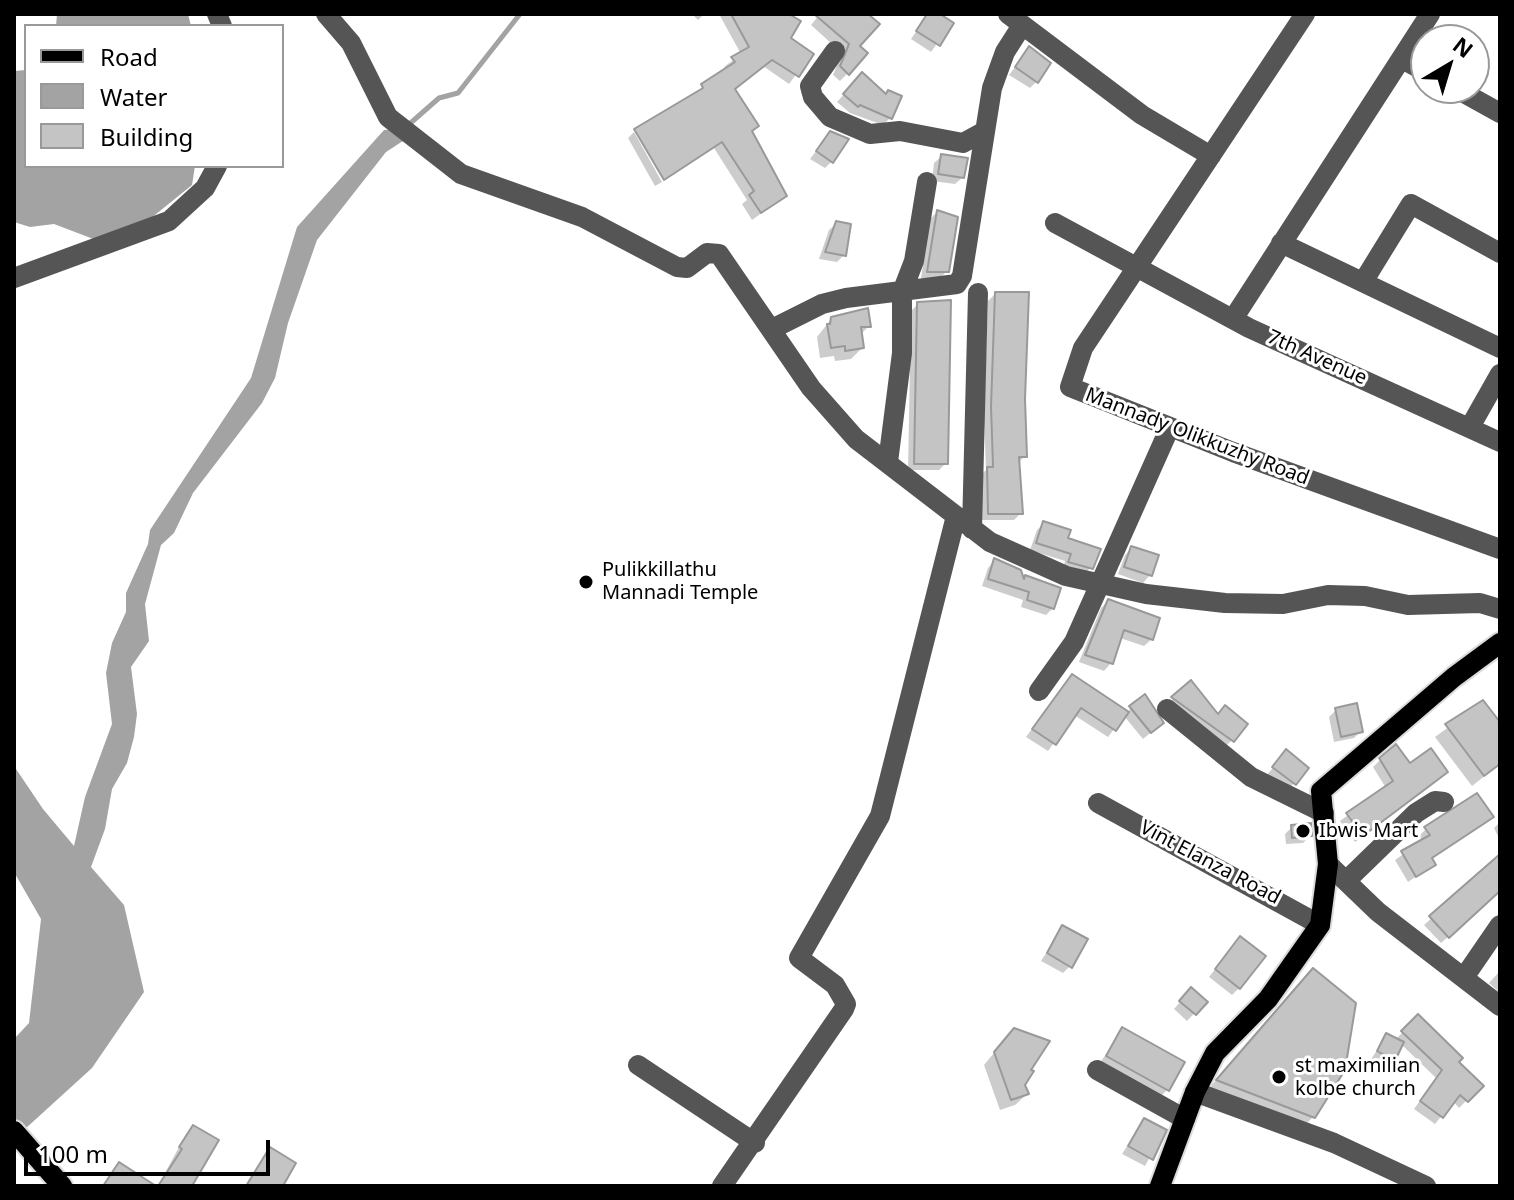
<!DOCTYPE html>
<style>
body{margin:0}
#map{position:relative;width:1514px;height:1200px;overflow:hidden;background:#fff;font-family:"Noto Sans",sans-serif}
canvas{display:block}
.frame{position:absolute;inset:0;border:16px solid #000;pointer-events:none}
.legend{position:absolute;left:24px;top:24px;width:260px;height:144px;box-sizing:border-box;background:#fff;border:2px solid #999;margin:0;padding:10px 14px;list-style:none;font-size:24px;color:#000}
.legend li{display:flex;align-items:center;gap:16px;height:40px}
.legend b{width:40px;border:2px solid #999}
.north{position:absolute;left:1410px;top:24px;width:80px;height:80px;box-sizing:border-box;background:#fff;border:2px solid #999;border-radius:50%;rotate:38deg;font-size:22px;font-weight:700;line-height:32px;text-align:center;color:#000}
.north::after{content:'';display:block;margin:auto;width:28px;height:36px;background:#000;clip-path:polygon(50% 0,100% 100%,50% 72%,0 100%)}
.scale{position:absolute;left:24px;top:1140px;width:246px;height:36px;box-sizing:border-box;border:4px solid #000;border-top:0;padding-left:10px;font-size:24px;line-height:28px;white-space:nowrap;color:#000;-webkit-text-stroke:6px #fff;paint-order:stroke}
</style>
<div id="map">
<canvas width="1514" height="1200"></canvas>
<div class="frame"></div>
<ul class="legend">
<li><b style="height:10px;background:#000"></b>Road</li>
<li><b style="height:22px;background:#a3a3a3"></b>Water</li>
<li><b style="height:22px;background:#c4c4c4"></b>Building</li>
</ul>
<div class="north">N</div>
<div class="scale">100 m</div>
</div>
<script>
const c = document.querySelector('canvas').getContext('2d');
c.lineJoin = 'round';
function fillPath(path, color) {
  c.fillStyle = color;
  c.fill(path, 'evenodd');
}
function poly(rows) {
  const path = new Path2D();
  for (const r of rows) {
    path.moveTo(r[0], r[1]);
    for (let i = 2; i < r.length; i += 2) path.lineTo(r[i], r[i + 1]);
  }
  return path;
}
function trace(path, color, width, dash) {
  c.strokeStyle = color;
  c.lineWidth = width;
  c.lineCap = dash ? 'butt' : 'round';
  c.setLineDash(dash || []);
  c.stroke(path);
}
function write(font, color, halo, rows, align = 'center') {
  c.font = font + ' "Noto Sans",sans-serif';
  c.lineWidth = 6;
  c.setLineDash([]);
  c.textBaseline = 'middle';
  c.strokeStyle = halo;
  c.fillStyle = color;
  for (const [text, x, y, turn = 0] of rows) {
    c.save();
    c.translate(x, y);
    c.rotate((+turn || 0) * Math.PI / 180);
    c.textAlign = isNaN(turn) ? turn : align;
    if (halo) c.strokeText(text, 0, 0);
    c.fillText(text, 0, 0);
    c.restore();
  }
}
fillPath(poly([
 [57,14,188,14,191,26,56,26],
 [26,70,26,166,195,166,192,185,150,219,96,240,54,224,30,227,14,222,14,71],
 [395,129,406,139,386,152,317,240,288,323,275,378,262,403,193,493,174,533,161,545,145,604,149,641,131,667,137,714,134,737,127,763,112,789,105,829,91,867,124,905,144,992,92,1068,14,1139,14,1039,29,1023,41,919,14,872,14,766,43,809,74,846,85,797,112,724,106,673,112,643,126,612,126,593,148,544,150,530,251,378,297,227,384,130]
]), '#a3a3a3');
fillPath(poly([
 [692,14,704,14,698,20],
 [719,14,785,14,788,39,811,54,789,84,763,66,733,90,750,132,785,196,752,220,742,204,747,200,714,148,666,179,637,130,694,94,727,70,724,67,741,54],
 [820,14,865,14,848,73,840,81,833,75,842,53,811,25],
 [928,14,936,14,951,24,931,52,911,39],
 [1029,49,1037,81,1030,88,1009,75],
 [855,82,890,118,883,125,850,113,837,102],
 [634,132,662,182,655,186,628,138],
 [830,133,832,161,825,168,810,159],
 [942,156,963,177,955,184,932,181,934,163],
 [937,212,947,271,940,278,921,278,930,219],
 [837,223,844,255,837,262,819,259,829,230],
 [995,294,1023,399,1025,456,1018,463,1021,513,1014,520,982,520,980,476,986,470,984,415,988,301],
 [918,304,946,463,939,470,908,470,911,311],
 [832,318,869,326,860,335,862,348,851,359,835,361,834,356,820,358,817,337],
 [1044,523,1066,539,1091,567,1084,575,1063,569,1065,561,1030,550,1037,530],
 [1132,548,1156,556,1150,575,1143,583,1118,574,1125,555],
 [995,560,1022,581,1026,577,1053,608,1046,615,1021,607,1023,600,982,586,988,568],
 [1108,601,1152,639,1144,646,1120,638,1111,663,1104,671,1079,662,1101,608],
 [1191,683,1232,740,1225,747,1166,705],
 [1065,684,1126,713,1144,697,1154,730,1143,739,1124,716,1108,737,1074,715,1048,751,1026,737],
 [1483,702,1500,726,1500,764,1472,786,1435,737],
 [1336,710,1361,731,1354,738,1334,742,1329,717],
 [1280,759,1294,783,1287,790,1267,775],
 [1380,760,1425,790,1355,842,1340,821,1386,788,1373,767],
 [1492,816,1430,860,1433,865,1408,882,1395,860,1422,841,1419,836,1426,829],
 [1499,823,1500,825,1500,840,1494,828],
 [1292,827,1310,836,1303,843,1286,844,1285,834],
 [1500,857,1500,891,1441,943,1424,925],
 [1063,927,1070,966,1063,973,1041,961],
 [1233,946,1239,988,1232,995,1209,977],
 [1500,971,1500,993,1489,983],
 [1298,986,1313,1117,1298,1132,1203,1095],
 [1191,990,1205,1002,1187,1021,1174,1009],
 [1418,1017,1481,1086,1459,1108,1453,1101,1435,1124,1414,1109,1436,1078,1401,1044,1386,1067,1371,1059,1387,1036,1395,1040],
 [1122,1030,1167,1090,1160,1097,1100,1063],
 [1003,1042,1027,1072,1023,1084,1027,1094,1015,1105,1000,1110,984,1065],
 [1144,1120,1164,1131,1145,1166,1122,1154],
 [193,1127,189,1186,158,1186,186,1134]
]), '#0003');
trace(poly([
 [406,127,439,98,458,93,520,14]
]), '#a3a3a3', 5);
const building = poly([
 [731,14,789,14,801,21,791,38,814,54,799,77,772,60,735,89,759,126,752,131,787,196,761,213,749,195,754,191,722,142,664,180,634,129,703,88,701,84,735,62,731,57,749,47,731,14],
 [814,14,868,14,880,24,860,46,868,53,849,75,840,66,849,44,814,14],
 [927,14,940,14,954,23,940,46,916,31,927,14],
 [1029,46,1051,63,1038,83,1015,67,1029,46],
 [862,72,886,94,888,90,902,96,892,119,860,105,858,107,843,94,862,72],
 [830,131,849,139,833,163,816,151,830,131],
 [941,154,968,158,964,178,938,174,941,154],
 [937,210,958,217,949,272,927,272,937,210],
 [836,221,851,224,846,256,825,252,836,221],
 [995,292,1029,292,1025,399,1027,457,1019,457,1023,514,988,514,987,467,993,467,991,406,995,292],
 [951,300,948,464,914,464,917,302,951,300],
 [868,308,871,327,861,327,864,348,845,351,845,346,831,348,827,324,830,324,831,317,868,308],
 [1043,521,1071,530,1068,538,1101,549,1093,569,1068,562,1071,554,1036,543,1043,521],
 [1131,546,1159,555,1152,576,1124,567,1131,546],
 [994,558,1021,570,1024,579,1025,575,1061,588,1054,609,1027,600,1029,592,988,579,994,558],
 [1108,599,1160,618,1153,640,1124,630,1113,664,1085,655,1108,599],
 [1072,674,1129,712,1116,731,1081,708,1056,745,1032,729,1072,674],
 [1191,680,1218,714,1225,705,1248,724,1234,742,1171,697,1191,680],
 [1145,694,1164,723,1151,733,1129,706,1145,694],
 [1483,700,1500,722,1500,764,1484,776,1445,724,1483,700],
 [1357,703,1363,732,1341,737,1335,708,1357,703],
 [1396,744,1410,763,1431,748,1448,772,1363,836,1346,813,1393,781,1379,758,1396,744],
 [1286,749,1309,768,1296,785,1272,767,1286,749],
 [1477,793,1494,817,1432,858,1436,865,1416,877,1401,851,1430,835,1424,827,1477,793],
 [1311,823,1312,836,1292,838,1291,825,1311,823],
 [1500,854,1500,891,1449,938,1429,916,1500,854],
 [1062,925,1088,939,1072,968,1047,953,1062,925],
 [1240,936,1266,956,1240,989,1215,969,1240,936],
 [1313,968,1356,1003,1345,1070,1315,1118,1216,1080,1313,968],
 [1191,987,1208,1002,1196,1015,1179,1001,1191,987],
 [1418,1014,1463,1058,1459,1062,1484,1086,1468,1102,1460,1095,1443,1118,1420,1101,1442,1070,1401,1031,1418,1014],
 [1122,1027,1185,1062,1169,1091,1106,1056,1122,1027],
 [1014,1028,1050,1041,1031,1070,1034,1071,1025,1085,1029,1094,1011,1100,994,1052,1014,1028],
 [1386,1033,1404,1042,1395,1061,1377,1051,1386,1033],
 [1144,1118,1167,1130,1153,1160,1128,1146,1144,1118],
 [193,1125,219,1140,192,1186,158,1186,182,1149,179,1147,193,1125],
 [270,1147,296,1163,283,1186,246,1186,270,1147],
 [119,1162,156,1186,103,1186,119,1162]
]);
fillPath(building, '#c4c4c4');
trace(building, '#999', 2);
const major = poly([
 [14,1131,62,1186],
 [1160,1186,1195,1092,1215,1053,1268,999,1320,925,1328,864,1321,791,1454,677,1500,643]
]);
trace(major, '#dbdbdb', 24);
trace(poly([
 [217,14,222,26],
 [326,14,351,43,388,117,461,174,582,217,677,267,687,268,707,253,719,254,811,388,856,439,990,542,1066,576,1146,594,1225,603,1283,604,1328,595,1365,596,1408,605,1480,603,1500,609],
 [1008,14,1142,115,1211,156],
 [1305,14,1083,348,1070,387,1233,452,1500,549],
 [835,51,810,86,813,97,830,117,870,134,900,131,963,143,985,131],
 [1402,59,1426,72],
 [1455,88,1500,113],
 [1055,223,1249,328,1500,442],
 [1281,243,1500,348],
 [14,278,169,221,205,188,217,166],
 [1363,282,1411,204,1500,253],
 [1233,319,1430,14],
 [772,329,822,304,846,298,957,284,962,276,992,88,1005,52,1021,27],
 [1470,427,1500,374],
 [888,462,902,353,902,292,914,261,927,182],
 [972,529,978,293],
 [1039,691,1074,642,1170,427],
 [1167,709,1251,777,1324,813],
 [1098,803,1320,925],
 [1328,864,1378,912,1500,1006],
 [1347,880,1416,813,1435,801,1444,802],
 [1465,976,1500,925],
 [638,1065,755,1143],
 [1097,1070,1185,1119],
 [1195,1092,1334,1143,1426,1186],
 [722,1186,844,1009,846,1004,835,985,799,958,880,816,956,516]
]), '#555', 20);
trace(major, '#000', 20);
for (const [x, y, r, color] of [
 [586,582,8,"#000"],
 [1303,831,8,"#000"],
 [1279,1077,8,"#000"]
]) {
  const dot = new Path2D();
  dot.arc(x, y, r, 0, 2 * Math.PI);
  c.fillStyle = color;
  c.fill(dot);
  trace(dot, '#fff', 3);
}
write('20px', '#000', '#fff', [
 ["7th Avenue",1317,358,24],
 ["Mannady Olikkuzhy Road",1197,437,21],
 ["Vint Elanza Road",1210,863,28]
]);
write('20px', '#000', '#fff', [
 ["Pulikkillathu",602,570],
 ["Mannadi Temple",602,593],
 ["Ibwis Mart",1319,831],
 ["st maximilian",1295,1066],
 ["kolbe church",1295,1089]
], 'left');
</script>
